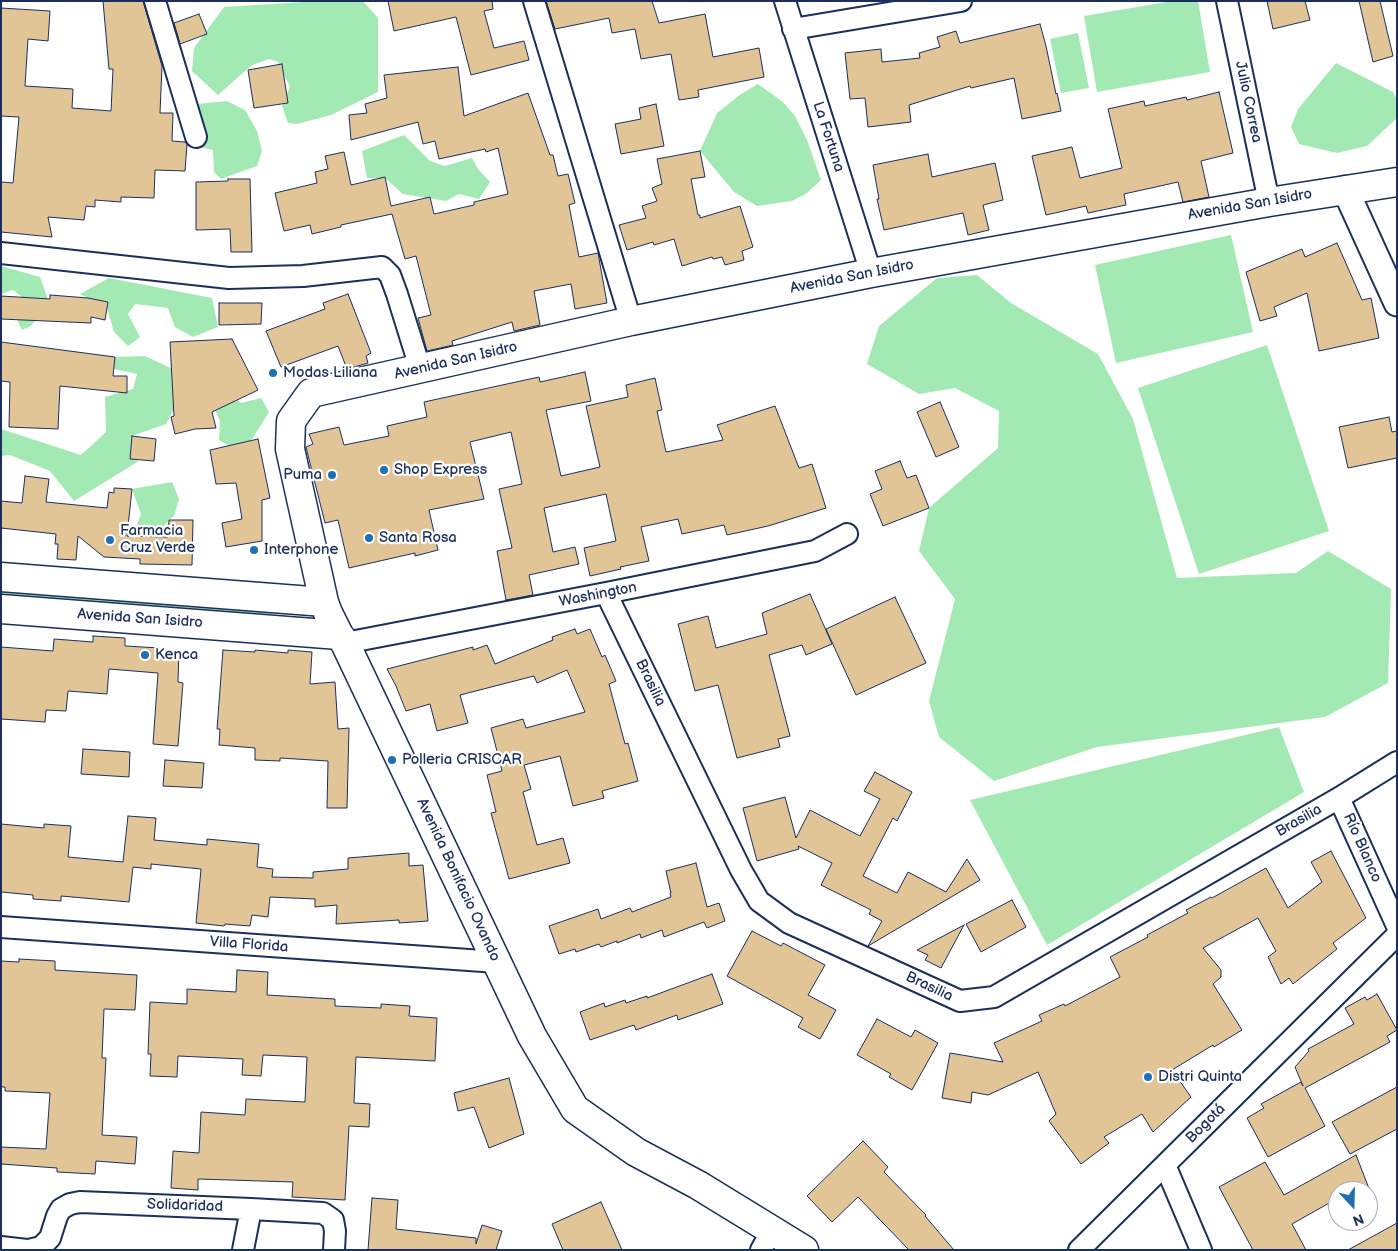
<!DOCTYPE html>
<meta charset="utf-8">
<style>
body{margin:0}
#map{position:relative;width:1398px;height:1251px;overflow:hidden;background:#fff;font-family:"Balsamiq Sans",sans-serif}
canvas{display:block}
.frame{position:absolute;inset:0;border:2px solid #1b2f5e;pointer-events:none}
.north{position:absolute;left:1328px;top:1181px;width:50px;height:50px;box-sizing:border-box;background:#fff;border:1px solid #a4acbf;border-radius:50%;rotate:159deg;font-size:14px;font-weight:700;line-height:20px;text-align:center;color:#1b2f5e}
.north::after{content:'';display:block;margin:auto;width:18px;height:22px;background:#1f6fb2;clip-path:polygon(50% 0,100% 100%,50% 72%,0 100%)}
</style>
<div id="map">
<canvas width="1398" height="1251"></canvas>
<div class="frame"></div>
<div class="north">N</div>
</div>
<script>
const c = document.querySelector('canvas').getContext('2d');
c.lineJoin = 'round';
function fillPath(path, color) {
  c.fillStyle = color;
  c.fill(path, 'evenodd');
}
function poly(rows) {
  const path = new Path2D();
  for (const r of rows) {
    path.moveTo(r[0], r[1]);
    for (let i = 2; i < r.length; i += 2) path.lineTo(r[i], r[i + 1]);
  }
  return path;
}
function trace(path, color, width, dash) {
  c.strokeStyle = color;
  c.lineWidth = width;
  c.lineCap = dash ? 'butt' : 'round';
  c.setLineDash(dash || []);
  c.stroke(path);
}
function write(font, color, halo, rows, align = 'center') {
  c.font = font + ' "Balsamiq Sans",sans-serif';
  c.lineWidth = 4.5;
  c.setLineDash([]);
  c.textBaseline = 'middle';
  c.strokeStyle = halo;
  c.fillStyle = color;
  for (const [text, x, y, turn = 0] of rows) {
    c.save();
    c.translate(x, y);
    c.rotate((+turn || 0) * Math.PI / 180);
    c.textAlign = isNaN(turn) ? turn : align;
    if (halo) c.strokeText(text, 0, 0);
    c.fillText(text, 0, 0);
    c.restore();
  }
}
fillPath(poly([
 [319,1,363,1,378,18,378,92,331,115,297,124,288,123,282,106,290,87,278,62,269,59,252,65,218,95,192,71,194,48,224,7],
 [1172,1,1198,1,1210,72,1097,92,1084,16],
 [1078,33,1089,88,1061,93,1050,39],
 [1336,63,1393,92,1397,100,1397,118,1367,146,1337,153,1299,144,1291,127,1298,109],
 [758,84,783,102,795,116,807,140,821,180,807,193,792,201,757,206,734,192,700,151,717,113,741,94],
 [227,101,245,110,257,131,262,151,257,166,221,179,214,172,213,150,197,146,185,116,197,104],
 [404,135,430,161,445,166,472,158,478,169,490,182,479,199,459,194,446,201,403,194,385,178,367,178,362,151],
 [1231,235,1253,332,1116,363,1095,265],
 [1,266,40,277,49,302,31,326,22,330,18,322,21,296,13,290,1,294],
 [977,275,1011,303,1098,354,1133,419,1177,578,1296,573,1328,551,1391,589,1388,683,1325,717,1097,747,994,781,939,737,929,701,955,599,919,551,929,508,998,448,999,411,955,388,919,394,867,364,879,326,937,278],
 [109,278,212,298,218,327,193,337,175,327,168,308,135,304,128,314,140,337,128,346,114,332,107,308,80,294],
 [1267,345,1329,531,1199,574,1138,388],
 [145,356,175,370,175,407,166,424,132,436,130,459,139,461,74,501,50,471,10,455,1,456,1,429,81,455,106,432,105,397,133,389,137,374,114,369,115,357],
 [224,388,241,403,261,398,269,412,249,444,234,449,219,440,220,421,207,391],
 [172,482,179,499,174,516,169,520,148,545,133,535,141,514,132,489],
 [1,587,273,610,273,613,269,616,1,597],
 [1279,727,1304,792,1047,945,970,800]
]), '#a3e9b4');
const building = poly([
 [103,1,143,1,162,66,160,113,173,113,172,141,185,142,187,144,185,171,155,170,154,198,121,197,121,202,95,200,95,207,86,206,84,220,48,217,52,237,1,232,1,182,13,183,19,117,1,116,1,8,50,11,48,41,28,39,25,86,73,89,72,108,111,111,113,69,109,69,103,1],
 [388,1,492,1,493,9,484,11,494,48,524,41,529,60,471,75,456,17,394,31,388,1],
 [546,1,652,1,659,23,705,14,713,57,759,48,764,77,698,90,699,97,679,100,671,54,641,59,635,29,612,33,609,18,555,29,546,1],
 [1267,1,1305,1,1310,20,1273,29,1267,1],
 [1359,1,1380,1,1393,56,1373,62,1359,1],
 [199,14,207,34,180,44,174,23,199,14],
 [1040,24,1046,46,1056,94,1057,93,1061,111,1022,119,1014,78,971,88,970,86,909,105,911,122,868,127,865,98,850,99,845,53,881,49,882,62,920,58,919,53,940,47,937,37,956,31,960,43,1040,24],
 [282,64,288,103,254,108,248,70,282,64],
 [458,67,464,116,528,93,550,155,553,155,558,176,568,174,575,203,569,205,579,257,598,253,607,303,575,309,571,284,534,291,540,325,514,331,512,322,452,341,453,345,427,351,418,318,431,315,416,256,405,259,392,214,341,225,341,227,312,234,310,225,284,231,275,193,317,183,315,172,328,169,325,156,344,152,351,185,385,177,391,206,430,197,434,214,474,205,474,202,508,194,498,148,486,152,485,149,439,159,435,141,423,144,418,122,351,140,349,115,367,113,365,104,387,98,384,75,458,67],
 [1219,92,1233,153,1201,161,1209,197,1183,202,1178,182,1124,194,1126,205,1088,213,1086,206,1046,215,1032,156,1072,147,1080,178,1122,168,1108,109,1144,101,1145,106,1186,97,1187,100,1219,92],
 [656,104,664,146,621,154,615,124,641,119,639,108,656,104],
 [700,151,705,177,691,179,698,215,700,215,700,218,740,206,753,247,742,251,744,260,725,265,722,257,713,259,712,257,682,266,674,239,654,245,653,242,627,250,619,225,646,218,642,206,657,201,652,188,662,184,657,159,700,151],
 [928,154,932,177,995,163,1003,200,983,205,989,230,968,235,963,213,884,230,877,199,879,199,873,165,928,154],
 [228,179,250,179,252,252,231,252,230,229,196,230,196,182,228,181,228,179],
 [1337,243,1362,300,1371,298,1379,338,1319,351,1307,293,1274,307,1277,316,1260,321,1246,272,1302,249,1305,257,1337,243],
 [348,294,371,353,366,356,368,363,347,369,338,346,281,367,266,331,325,309,323,303,348,294],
 [50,295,88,298,108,302,105,320,91,317,91,323,1,319,1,296,50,299,50,295],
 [219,303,262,303,261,324,219,325,219,303],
 [232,339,258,390,212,412,216,428,195,429,175,434,171,417,174,416,170,342,232,339],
 [1,342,115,357,113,376,127,376,127,393,60,386,58,429,9,427,10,382,1,381,1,342],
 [585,372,591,401,546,410,561,476,600,467,586,406,628,397,626,385,655,378,662,410,657,411,666,452,723,440,717,425,775,406,799,468,812,464,826,508,768,526,727,535,724,525,682,534,678,519,641,527,649,561,620,567,621,569,590,576,584,548,616,541,606,494,544,508,553,552,575,547,579,564,529,575,533,595,506,600,497,551,512,548,499,489,522,484,511,432,470,442,484,499,429,510,438,550,415,556,415,553,349,568,338,520,325,523,306,447,313,444,309,434,339,427,344,445,389,436,387,426,427,417,424,402,539,377,540,382,585,372],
 [940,402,959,447,936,457,917,412,940,402],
 [1389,417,1392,432,1397,431,1397,458,1348,468,1339,427,1389,417],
 [132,436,156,439,154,461,130,459,132,436],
 [258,439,270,498,262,500,262,541,226,547,222,523,242,519,236,483,216,484,210,450,258,439],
 [900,461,907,478,916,475,929,508,883,526,870,494,882,489,875,471,900,461],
 [25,476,49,479,46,502,107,508,109,492,114,493,114,488,132,489,127,536,168,537,169,520,193,520,192,565,140,564,140,559,104,557,78,536,76,560,57,559,58,544,55,544,56,534,1,528,1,501,22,503,25,476],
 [810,594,832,644,806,655,802,645,769,655,790,736,778,739,780,747,737,758,718,685,695,691,678,624,708,616,716,648,767,634,762,613,810,594],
 [895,597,926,663,856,695,826,629,895,597],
 [575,629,577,634,590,629,602,657,605,655,616,681,609,684,625,744,628,743,638,781,602,791,604,798,573,806,560,756,524,765,531,789,523,792,537,845,563,838,570,863,509,879,491,813,496,812,487,775,502,771,491,728,523,719,526,728,585,712,567,670,537,683,534,676,460,695,468,723,437,731,430,704,406,711,396,686,387,669,473,647,473,650,487,645,495,664,553,640,552,637,575,629],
 [93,636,125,638,125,646,160,648,159,650,179,651,178,682,183,683,178,746,153,744,158,673,109,669,107,694,68,691,66,711,46,710,45,722,1,719,1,647,53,651,54,639,93,642,93,636],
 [223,650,255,652,255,650,288,653,288,650,312,652,310,684,335,682,338,729,349,728,347,808,327,808,328,761,280,758,280,761,255,760,255,748,219,745,220,729,217,729,223,650],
 [83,749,130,752,129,777,81,774,83,749],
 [165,760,204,763,202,788,163,786,165,760],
 [875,772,912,792,897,821,893,818,863,876,897,893,908,872,946,892,967,859,980,880,868,946,882,921,869,914,871,910,821,885,832,863,798,846,799,849,757,861,743,808,785,797,796,838,810,810,860,836,880,799,864,791,875,772],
 [128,816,156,818,154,840,207,845,207,839,259,844,257,867,273,869,272,877,313,878,313,872,348,869,348,858,409,853,409,866,423,865,428,921,399,923,399,920,336,924,337,905,315,907,315,899,270,897,268,917,252,915,250,926,225,924,224,926,196,923,201,869,151,864,151,869,133,867,129,902,61,896,61,901,33,899,33,895,1,892,1,824,44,828,44,824,71,826,68,857,123,862,128,816],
 [1331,851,1366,918,1333,943,1337,949,1293,984,1289,978,1281,984,1268,957,1276,951,1258,918,1203,948,1221,970,1221,977,1213,984,1242,1030,1214,1047,1213,1045,1172,1070,1191,1097,1153,1132,1142,1114,1104,1137,1109,1143,1081,1164,1049,1121,1056,1114,1038,1072,988,1095,972,1092,971,1103,942,1098,950,1053,1003,1062,994,1043,1042,1021,1039,1015,1064,1004,1065,1006,1120,977,1110,957,1148,937,1147,935,1188,913,1186,910,1211,897,1212,898,1266,868,1288,908,1322,882,1311,862,1331,851],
 [696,863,707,907,719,903,725,921,707,928,704,922,664,937,662,930,641,938,640,934,617,943,617,941,601,947,599,944,576,952,575,949,559,954,549,926,598,909,601,919,630,908,632,912,671,897,670,893,671,893,666,871,696,863],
 [1012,900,1026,927,981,952,966,924,1012,900],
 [964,925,941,968,925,960,928,955,917,950,964,925],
 [752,931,781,946,783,943,825,965,808,995,836,1010,820,1039,798,1027,803,1018,727,976,752,931],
 [19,959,55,961,55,970,137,975,135,1010,104,1009,102,1058,106,1058,102,1135,137,1137,135,1164,96,1161,95,1174,57,1172,57,1168,1,1164,1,1147,46,1149,50,1093,5,1091,5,1087,1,1087,1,961,19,962,19,959],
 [237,970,268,972,267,995,335,999,335,1006,381,1008,381,1004,410,1006,409,1016,437,1018,435,1061,356,1057,354,1103,370,1104,369,1127,349,1126,345,1200,292,1197,293,1182,198,1179,198,1190,171,1188,173,1151,199,1153,201,1112,245,1115,246,1099,305,1102,307,1057,263,1055,261,1076,242,1075,243,1059,178,1056,177,1077,150,1076,151,1054,148,1054,150,1002,187,1004,187,989,236,992,237,970],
 [712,974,723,1004,678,1020,677,1015,636,1030,634,1025,590,1040,580,1012,604,1003,605,1007,625,1000,626,1003,647,996,647,998,712,974],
 [1377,994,1397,1030,1387,1036,1390,1042,1305,1088,1325,1126,1268,1157,1247,1118,1264,1108,1261,1104,1301,1082,1303,1086,1295,1067,1309,1051,1308,1049,1354,1024,1345,1008,1365,997,1367,1000,1377,994],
 [877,1019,911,1037,915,1030,938,1043,912,1090,889,1077,891,1074,857,1055,877,1019],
 [509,1078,524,1134,489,1148,474,1107,458,1111,454,1093,509,1078],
 [1397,1087,1397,1129,1350,1154,1332,1122,1397,1087],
 [863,1141,888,1167,884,1172,926,1215,925,1216,954,1250,909,1250,858,1197,832,1222,807,1196,863,1141],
 [1356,1155,1370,1191,1338,1191,1338,1203,1332,1205,1331,1202,1292,1224,1306,1250,1253,1250,1219,1187,1265,1162,1284,1195,1356,1155],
 [372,1198,398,1200,396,1229,476,1238,476,1244,482,1225,502,1231,496,1250,368,1250,372,1198],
 [601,1202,622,1250,563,1250,552,1224,601,1202],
 [1397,1223,1397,1250,1348,1250,1397,1223]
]);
fillPath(building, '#e1c596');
trace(building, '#1b2f5e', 1);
const minor = poly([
 [155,1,196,137],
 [534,1,631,321],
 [785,1,871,273],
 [1227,1,1269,202],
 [793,29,961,1],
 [1,253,229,278,303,276,382,267,390,275,397,294,420,368],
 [606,593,741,870,759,901,789,923,960,1001,994,997,1339,798,1397,762],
 [345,643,606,593,815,551,847,534],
 [1339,798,1397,926],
 [1,927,497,962],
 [1165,1165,1201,1250],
 [1,1247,27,1250],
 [29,1250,41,1247,50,1238,57,1216,61,1209,70,1204,80,1202,251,1209,323,1213,333,1220,335,1231,334,1250],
 [243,1250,251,1209],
 [761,1250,772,1230],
 [1079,1250,1397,935]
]);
const tertiary = poly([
 [1345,189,1397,303]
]);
const secondary = poly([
 [1,577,324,602],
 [1,609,339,635],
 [804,1250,698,1185,636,1152,575,1109,532,1036,345,643,339,635,328,613,324,602,290,449,291,421,311,393,631,321,871,273,1269,202,1397,182]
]);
trace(minor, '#1b2f5e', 24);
trace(tertiary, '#1b2f5e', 29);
trace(secondary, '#1b2f5e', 31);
trace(minor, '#fff', 20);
trace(tertiary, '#fff', 25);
trace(secondary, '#fff', 28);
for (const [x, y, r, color] of [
 [273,373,5,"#1f6fb2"],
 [384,470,5,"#1f6fb2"],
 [332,475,5,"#1f6fb2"],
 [369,538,5,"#1f6fb2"],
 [110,540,5,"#1f6fb2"],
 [254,550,5,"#1f6fb2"],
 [145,655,5,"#1f6fb2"],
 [392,760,5,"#1f6fb2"],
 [1148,1077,5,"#1f6fb2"]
]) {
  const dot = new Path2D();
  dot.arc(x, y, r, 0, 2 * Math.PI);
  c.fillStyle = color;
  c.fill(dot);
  trace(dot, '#fff', 2);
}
write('15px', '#1b2f5e', '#fff', [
 ["Julio Correa",1248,102,78],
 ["La Fortuna",828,137,72],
 ["Avenida San Isidro",1250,205,-10],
 ["Avenida San Isidro",852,277,-11],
 ["Avenida San Isidro",456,361,-13],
 ["Washington",598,595,-11],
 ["Avenida San Isidro",140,619,4],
 ["Brasilia",650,683,64],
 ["Brasilia",1299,821,-30],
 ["Río Blanco",1362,848,66],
 ["Avenida Bonifacio Ovando",458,880,65],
 ["Villa Florida",249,945,4],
 ["Brasilia",929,987,25],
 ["Bogotá",1206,1124,-45],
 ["Solidaridad",185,1206,2]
]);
write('15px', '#1b2f5e', '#fff', [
 ["Modas Liliana",283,373],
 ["Shop Express",394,470],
 ["Puma",322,475,"right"],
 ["Farmacia",120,531],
 ["Cruz Verde",120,548],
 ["Santa Rosa",379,538],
 ["Interphone",264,550],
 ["Kenca",155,655],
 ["Polleria CRISCAR",402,760],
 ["Distri Quinta",1158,1077]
], 'left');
</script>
